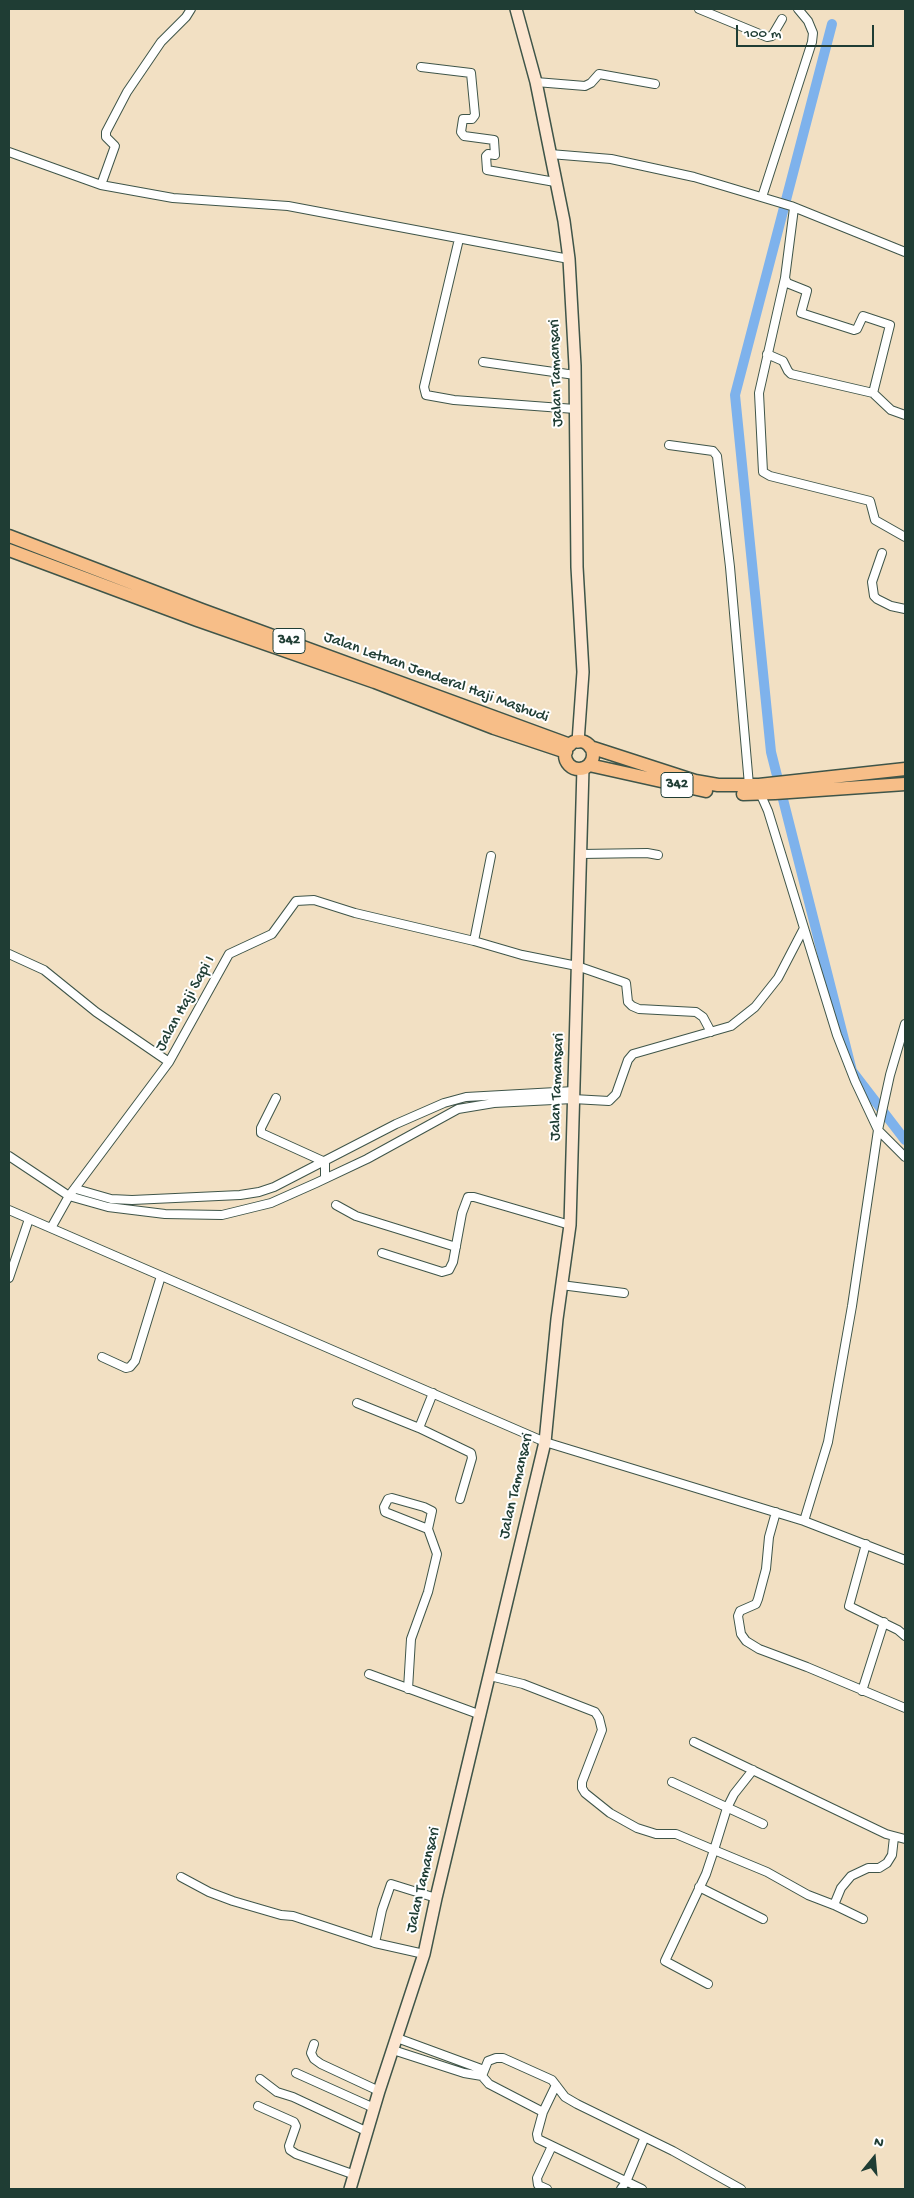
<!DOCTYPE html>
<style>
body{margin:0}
#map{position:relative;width:914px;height:2198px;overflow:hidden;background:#f2e0c3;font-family:"Gochi Hand",sans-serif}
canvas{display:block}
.frame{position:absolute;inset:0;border:10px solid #1f3d34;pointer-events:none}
.north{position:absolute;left:849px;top:2133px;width:50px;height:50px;-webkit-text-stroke:4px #fff;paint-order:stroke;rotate:17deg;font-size:14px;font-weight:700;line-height:20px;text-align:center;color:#1f3d34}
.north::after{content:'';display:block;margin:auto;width:18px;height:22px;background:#1f3d34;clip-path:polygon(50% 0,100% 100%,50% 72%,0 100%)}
.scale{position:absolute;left:736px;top:25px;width:138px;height:22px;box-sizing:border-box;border:2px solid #1f3d34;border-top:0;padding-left:6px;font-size:15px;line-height:18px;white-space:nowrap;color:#1f3d34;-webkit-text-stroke:4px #fff;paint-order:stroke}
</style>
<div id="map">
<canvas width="914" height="2198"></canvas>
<div class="frame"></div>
<div class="north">N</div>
<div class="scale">100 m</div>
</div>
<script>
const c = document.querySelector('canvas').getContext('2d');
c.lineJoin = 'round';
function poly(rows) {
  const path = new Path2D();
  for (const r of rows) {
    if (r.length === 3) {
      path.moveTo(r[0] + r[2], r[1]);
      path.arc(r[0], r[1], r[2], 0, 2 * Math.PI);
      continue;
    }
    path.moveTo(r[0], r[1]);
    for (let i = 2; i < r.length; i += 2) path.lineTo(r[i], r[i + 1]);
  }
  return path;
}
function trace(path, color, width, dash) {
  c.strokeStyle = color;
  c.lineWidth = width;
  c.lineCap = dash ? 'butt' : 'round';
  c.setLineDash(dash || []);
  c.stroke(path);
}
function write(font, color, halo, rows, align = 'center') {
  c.font = font + ' "Gochi Hand",sans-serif';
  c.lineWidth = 4;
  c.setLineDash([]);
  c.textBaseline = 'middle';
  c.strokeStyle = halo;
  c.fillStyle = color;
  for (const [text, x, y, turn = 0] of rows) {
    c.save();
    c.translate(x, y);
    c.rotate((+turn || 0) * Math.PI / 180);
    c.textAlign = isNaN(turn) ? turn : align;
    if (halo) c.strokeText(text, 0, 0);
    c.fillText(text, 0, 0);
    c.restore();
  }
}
trace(poly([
 [832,24,735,395,771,752,852,1071,905,1140]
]), '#7eb2ec', 10);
const minor = poly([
 [699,9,767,37,772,36,782,19],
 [421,67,471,73,475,115,472,119,463,119,461,132,464,136,494,140,495,155,488,154,486,156,487,170,555,182],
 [536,82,585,86,591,83,599,74,655,84],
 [9,152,101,185,173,198,288,206,569,259],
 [550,154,611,159,694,177,791,206,905,252],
 [101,185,115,146,106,137,106,132,127,92,161,42,186,17,191,9],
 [762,197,812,42,813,33,808,21,798,9],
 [794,208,785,278,787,283,807,291,801,313,854,330,857,329,863,316,890,325,873,393],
 [459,239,424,387,426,395,454,400,575,409],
 [785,278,759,393,763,472,770,476,870,501,875,520,905,537],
 [767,354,783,361,788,371,791,374,873,393,891,410,905,415],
 [483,362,575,375],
 [669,445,713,451,717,456,730,567,749,785],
 [882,553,872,582,874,596,877,599,891,606,905,609],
 [581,854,647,853,658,855],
 [804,928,837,1035,855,1081,878,1130,905,1157],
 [474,941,491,856],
 [9,954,44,970,96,1012,169,1062],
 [276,1098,261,1128,261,1133,325,1162,325,1178],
 [9,1156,69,1196,108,1207,165,1214,222,1215,271,1203,316,1183,367,1159,458,1109,494,1103,573,1099,609,1101,616,1094,628,1060,633,1054,731,1026,755,1007,778,978,804,928,768,811,760,793],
 [76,1189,111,1199,132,1200,240,1195,259,1192,274,1187,396,1124,444,1103,466,1097,574,1091],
 [336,1205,356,1216,456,1247],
 [9,1210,545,1442,804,1521,905,1560],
 [51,1228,69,1196,169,1062,229,954,272,934,296,901,314,900,355,913,474,941,522,955,577,966,626,983,628,1002,632,1006,639,1009,696,1012,703,1017,711,1032],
 [382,1253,442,1272,449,1270,453,1262,462,1213,468,1197,474,1197,570,1225],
 [9,1278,29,1219],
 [561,1285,624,1293],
 [102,1357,126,1368,130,1367,135,1361,161,1276],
 [357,1403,419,1428,471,1453,472,1458,460,1499],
 [419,1428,433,1393],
 [776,1512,769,1537,766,1569,758,1599,756,1604,740,1611,738,1616,741,1634,746,1641,759,1649,807,1667,905,1708],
 [804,1521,828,1442,852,1306,878,1130,890,1075,905,1024],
 [866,1544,849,1606,898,1630,905,1636],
 [369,1674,481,1715],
 [490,1676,523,1684,595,1712,599,1718,602,1730,582,1782,582,1788,585,1793,610,1813,637,1828,656,1834,676,1834,714,1850,727,1808,734,1794,753,1770],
 [408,1689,411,1639,428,1592,437,1554,428,1529,385,1512,384,1507,388,1499,392,1498,424,1507,432,1511,428,1529],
 [862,1691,884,1622],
 [694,1742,886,1834,905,1839],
 [672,1782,763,1824],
 [181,1877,209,1892,233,1901,281,1915,293,1916,375,1943,424,1954],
 [699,1887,763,1919],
 [834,1905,863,1919],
 [375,1943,382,1910,391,1884,436,1898],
 [708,1984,665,1961,706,1874,714,1850,767,1872,808,1895,834,1905,841,1888,851,1876,868,1868,879,1868,887,1863,892,1855,894,1837],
 [397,2038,484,2070],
 [314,2044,311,2053,314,2059,321,2064,379,2091],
 [393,2050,464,2073,482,2076,489,2084,543,2112,537,2134,538,2139,642,2189],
 [296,2073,374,2108],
 [482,2076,488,2061,496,2058,503,2058,552,2080,565,2097,577,2104,673,2151,741,2189],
 [260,2079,277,2092,293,2097,368,2132],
 [258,2106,294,2122,296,2126,289,2146,290,2150,296,2154,355,2175],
 [543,2112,556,2085],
 [547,2189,538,2185,537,2178,552,2146],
 [621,2189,626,2182,644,2139]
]);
const secondary = poly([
 [516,9,536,82,564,221,569,259,575,366,577,567,583,672,578,742],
 [350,2189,379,2091,424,1954,436,1898,545,1442,557,1319,570,1225,583,768]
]);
const primary = poly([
 [9,536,202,610,570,745],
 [9,550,197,620,375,682,494,728,566,752],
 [579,755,14],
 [590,747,695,781,718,785,759,785,905,769],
 [589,765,706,791],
 [743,794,775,793,905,784]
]);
trace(minor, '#3f5549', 10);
trace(secondary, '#3f5549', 14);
trace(primary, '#3f5549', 15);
trace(minor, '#fff', 8);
trace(secondary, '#fce5cf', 11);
trace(primary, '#f7be88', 12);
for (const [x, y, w] of [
 [289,641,32],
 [677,785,32]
]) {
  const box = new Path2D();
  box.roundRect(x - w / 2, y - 12.5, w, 25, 4);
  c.fillStyle = '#fff';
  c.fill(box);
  trace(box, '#1f3d34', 1);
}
write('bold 15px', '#1f3d34', null, [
 ["342",289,641],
 ["342",677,785]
]);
write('16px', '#1f3d34', '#fff', [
 ["Jalan Tamansari",557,373,-92],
 ["Jalan Letnan Jenderal Haji Mashudi",436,678,20],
 ["Jalan Haji Sapi I",186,1004,-61],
 ["Jalan Tamansari",558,1087,-88],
 ["Jalan Tamansari",517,1486,-77],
 ["Jalan Tamansari",424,1880,-77]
]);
</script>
